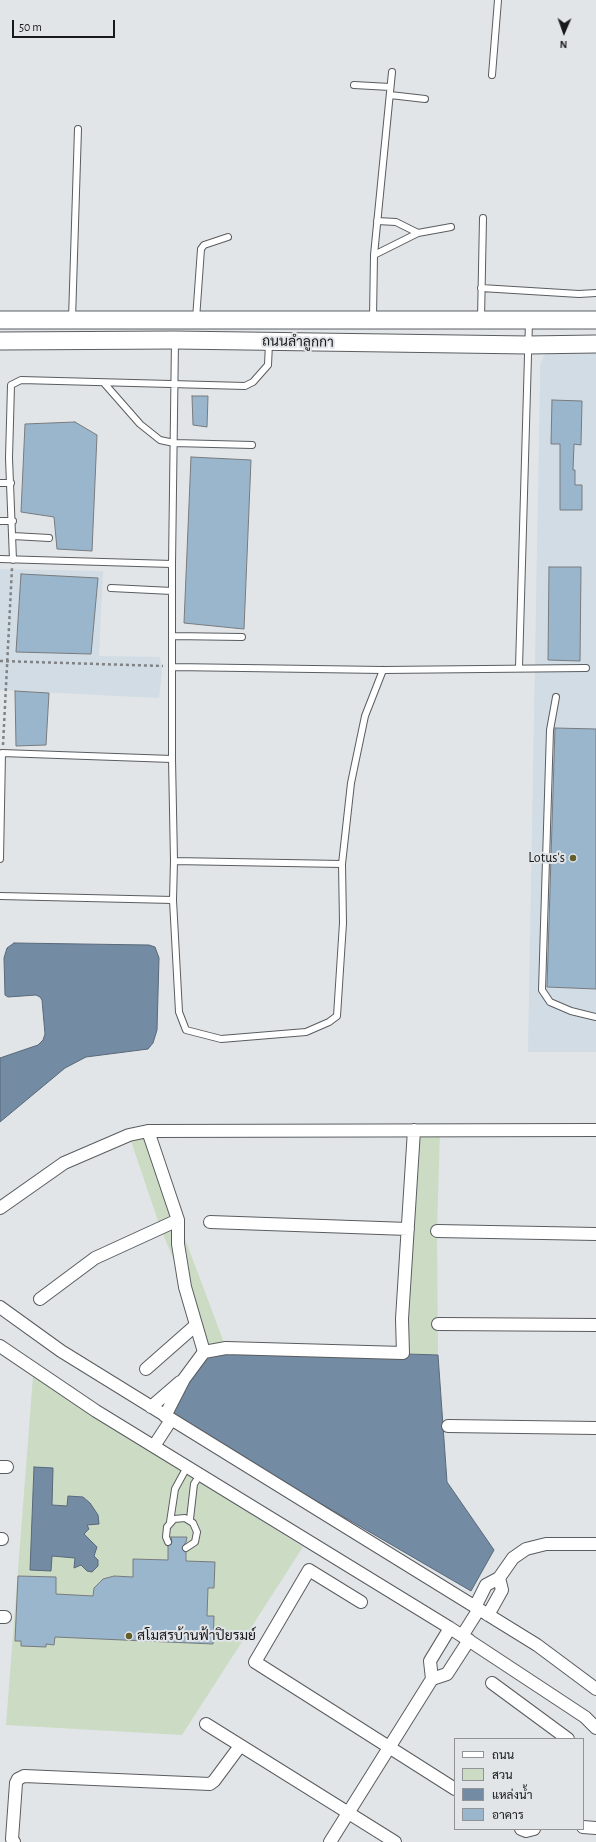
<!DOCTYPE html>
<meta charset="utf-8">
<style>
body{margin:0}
#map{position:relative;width:596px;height:1842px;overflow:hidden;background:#e1e5e8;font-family:"Alegreya Sans",Sarabun,sans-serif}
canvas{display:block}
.legend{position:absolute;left:454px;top:1738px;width:130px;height:92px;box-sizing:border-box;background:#e1e5e8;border:1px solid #919396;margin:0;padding:5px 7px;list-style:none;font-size:12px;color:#18191a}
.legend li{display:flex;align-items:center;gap:8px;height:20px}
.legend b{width:20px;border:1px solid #919396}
.north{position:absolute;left:544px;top:12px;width:40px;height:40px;-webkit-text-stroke:3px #e1e5e8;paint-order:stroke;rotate:182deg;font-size:11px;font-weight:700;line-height:16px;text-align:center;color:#18191a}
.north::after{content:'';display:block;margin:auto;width:14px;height:18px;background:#18191a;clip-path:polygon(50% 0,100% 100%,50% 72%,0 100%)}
.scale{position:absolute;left:12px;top:20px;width:103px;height:18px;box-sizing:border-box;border:2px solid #18191a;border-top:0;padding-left:5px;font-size:12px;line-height:14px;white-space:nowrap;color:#18191a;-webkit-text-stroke:3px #e1e5e8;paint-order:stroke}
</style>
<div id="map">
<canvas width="596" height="1842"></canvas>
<ul class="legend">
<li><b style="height:5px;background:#fff"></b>ถนน</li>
<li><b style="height:11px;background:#ccdbc4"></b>สวน</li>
<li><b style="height:11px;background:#738ba3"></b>แหล่งน้ำ</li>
<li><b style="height:11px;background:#99b6cd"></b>อาคาร</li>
</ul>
<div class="north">N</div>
<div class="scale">50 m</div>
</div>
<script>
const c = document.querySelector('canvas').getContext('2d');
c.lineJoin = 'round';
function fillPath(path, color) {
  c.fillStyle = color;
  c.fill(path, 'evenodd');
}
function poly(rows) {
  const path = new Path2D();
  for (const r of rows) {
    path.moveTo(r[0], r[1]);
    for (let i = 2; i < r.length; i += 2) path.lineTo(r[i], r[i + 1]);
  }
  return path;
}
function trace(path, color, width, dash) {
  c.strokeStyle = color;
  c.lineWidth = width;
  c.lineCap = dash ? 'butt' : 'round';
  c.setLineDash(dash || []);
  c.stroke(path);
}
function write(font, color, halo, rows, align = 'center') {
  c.font = font + ' "Alegreya Sans",Sarabun,sans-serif';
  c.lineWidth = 4;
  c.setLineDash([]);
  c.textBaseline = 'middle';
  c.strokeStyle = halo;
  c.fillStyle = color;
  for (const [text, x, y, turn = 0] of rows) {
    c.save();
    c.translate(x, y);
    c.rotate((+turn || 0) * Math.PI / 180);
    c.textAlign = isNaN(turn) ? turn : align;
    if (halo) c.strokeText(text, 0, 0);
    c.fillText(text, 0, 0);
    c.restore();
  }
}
fillPath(poly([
 [549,351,596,351,596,1052,528,1052,540,382,540,365,544,356],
 [0,569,103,571,99,656,160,657,162,672,159,698,0,690]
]), '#d1dce4');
fillPath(poly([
 [414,1130,440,1130,437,1231,438,1355,403,1353],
 [148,1131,178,1220,226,1348,204,1352,185,1287,160,1227,129,1135],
 [33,1376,303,1547,182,1735,6,1725]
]), '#ccdbc4');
const water = poly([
 [14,943,149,945,155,947,159,958,157,1030,153,1043,148,1049,86,1057,65,1068,0,1122,0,1058,38,1045,43,1040,45,1034,42,1000,40,997,36,995,8,997,5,995,4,958,7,948,14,943],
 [226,1348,438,1355,447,1482,494,1550,471,1591,167,1414,204,1357,226,1348],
 [34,1467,53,1468,52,1505,67,1506,68,1496,83,1497,90,1503,98,1515,99,1524,87,1525,89,1529,84,1534,97,1547,94,1556,98,1560,98,1566,92,1572,87,1571,81,1565,74,1568,75,1558,52,1556,51,1571,30,1570,34,1467]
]);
fillPath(water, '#738ba3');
trace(water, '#58697a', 1);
const building = poly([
 [192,396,208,396,207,427,193,425,192,396],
 [552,400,582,401,581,445,574,444,573,470,575,470,575,485,582,485,582,510,560,510,560,444,551,444,552,400],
 [75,422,97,435,92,551,57,549,54,517,21,512,25,424,75,422],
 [191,457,251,460,244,629,184,623,191,457],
 [549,567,581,567,580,661,548,660,549,567],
 [21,574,98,578,91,654,16,652,21,574],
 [15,691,49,693,46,745,16,746,15,691],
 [555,728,596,729,596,989,547,987,555,728],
 [171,1537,187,1537,186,1542,182,1548,186,1552,186,1561,215,1562,214,1588,208,1588,207,1616,214,1616,213,1644,55,1637,54,1645,46,1644,46,1647,21,1646,21,1641,15,1641,18,1576,56,1577,56,1594,93,1596,94,1588,103,1579,114,1576,133,1577,133,1559,168,1560,168,1546,172,1542,171,1537]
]);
fillPath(building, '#99b6cd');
trace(building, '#787b7e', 1);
const lane = poly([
 [492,75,498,0],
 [354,85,390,87],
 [390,95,425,99],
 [377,221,396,222,418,233],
 [374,255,392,72],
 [481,288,579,294,596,293],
 [373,318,374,255,418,233,451,227],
 [72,319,78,129],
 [196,319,201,249,204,245,228,237],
 [481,319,483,218],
 [104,383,140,424,160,440,174,443,252,445],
 [0,483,11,483],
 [0,521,13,521],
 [13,536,49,538],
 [0,559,172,564],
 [13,560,9,458,11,385,21,380,245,386,253,382,268,365,269,343],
 [111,588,172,591],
 [172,636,242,637],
 [173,667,383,670,586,668],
 [519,667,529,321],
 [556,697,550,730,542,990,550,1002,571,1011,596,1017],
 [0,859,2,753,172,759],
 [174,861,342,864],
 [0,896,173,900,174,861,172,759,172,564,175,340],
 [173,900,179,1012,186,1030,221,1039,306,1032,329,1022,337,1016,343,923,342,864,351,783,365,716,383,670],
 [190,1519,194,1484,200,1475],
 [170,1522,175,1489,187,1467],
 [168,1542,166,1537,167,1527,174,1519,185,1518,193,1523,197,1532,195,1542,186,1548]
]);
const street = poly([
 [0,1208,64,1163,129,1135,148,1131],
 [210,1222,408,1229],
 [437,1231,596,1234],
 [40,1299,95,1258,178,1220],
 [0,1307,61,1351,537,1645,596,1689],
 [438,1324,596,1325],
 [0,1346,96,1411,450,1628,585,1717,596,1728],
 [204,1352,226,1348,403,1353,402,1319,414,1130],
 [146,1369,196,1325],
 [151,1407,180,1382],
 [165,1416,184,1379,204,1352,185,1287,178,1244,178,1220,148,1131,596,1130],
 [448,1426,596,1428],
 [154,1446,171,1420],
 [0,1467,7,1467],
 [0,1539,2,1539],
 [361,1602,309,1570,255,1662,455,1789],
 [475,1607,486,1585,499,1578],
 [488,1615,502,1590,499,1578,513,1558,526,1549,546,1544,596,1544],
 [0,1617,5,1617],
 [450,1628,430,1661,432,1679,447,1674,469,1640],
 [462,1636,479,1609],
 [492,1683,568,1739],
 [206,1724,395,1842],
 [583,1827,596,1828],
 [521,1829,526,1831,534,1829],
 [14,1842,12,1839,16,1783,18,1779,24,1776,210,1784,214,1781,240,1746],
 [330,1842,432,1679]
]);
const secondary = poly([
 [0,320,596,320],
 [0,341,175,340,528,345,596,344]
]);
trace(lane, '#5a5d60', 8);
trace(street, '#5a5d60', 14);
trace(secondary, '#5a5d60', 19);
trace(poly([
 [0,661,163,666],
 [3,745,12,568]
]), '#808284', 2.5, [3, 3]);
trace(lane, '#fff', 6);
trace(street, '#fff', 12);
trace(secondary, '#fff', 17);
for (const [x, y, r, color] of [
 [573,858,4,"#625f2c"],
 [129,1636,4,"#625f2c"]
]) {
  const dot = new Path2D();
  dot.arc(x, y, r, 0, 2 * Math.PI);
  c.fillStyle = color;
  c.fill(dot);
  trace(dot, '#e1e5e8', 1.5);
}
write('14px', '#18191a', '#e1e5e8', [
 ["ถนนลำลูกกา",298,342,1]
]);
write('14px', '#18191a', '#e1e5e8', [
 ["Lotus's",565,858],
 ["สโมสรบ้านฟ้าปิยรมย์",137,1636,"left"]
], 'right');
</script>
